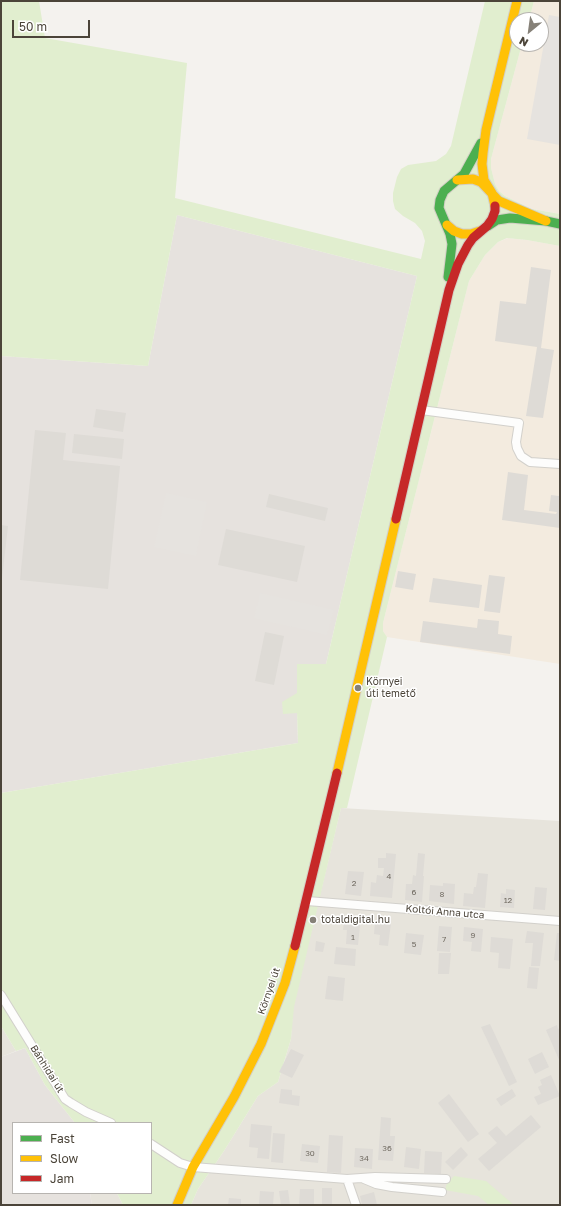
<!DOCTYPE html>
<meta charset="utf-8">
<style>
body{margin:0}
#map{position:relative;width:561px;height:1206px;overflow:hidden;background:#f4f2ee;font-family:"Golos Text",sans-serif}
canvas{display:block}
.frame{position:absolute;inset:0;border:2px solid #4b4439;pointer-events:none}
.legend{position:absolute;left:12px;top:1122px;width:140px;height:72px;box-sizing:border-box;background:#fff;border:1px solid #b7b4b0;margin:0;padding:5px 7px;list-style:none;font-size:12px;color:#4b4439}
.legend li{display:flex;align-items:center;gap:8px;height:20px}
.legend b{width:20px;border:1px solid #b7b4b0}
.north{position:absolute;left:509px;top:12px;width:40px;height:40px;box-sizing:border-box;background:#fff;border:1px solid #b7b4b0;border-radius:50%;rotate:209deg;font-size:11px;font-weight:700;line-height:16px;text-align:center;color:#4b4439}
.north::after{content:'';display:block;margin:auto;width:14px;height:18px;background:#868178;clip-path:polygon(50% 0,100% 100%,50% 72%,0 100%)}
.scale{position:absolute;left:12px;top:20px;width:78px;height:18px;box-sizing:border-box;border:2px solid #4b4439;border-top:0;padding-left:5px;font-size:12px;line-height:14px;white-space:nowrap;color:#4b4439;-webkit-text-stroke:3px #fff;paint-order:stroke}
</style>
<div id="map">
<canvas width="561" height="1206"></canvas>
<div class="frame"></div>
<ul class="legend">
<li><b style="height:5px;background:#4caf50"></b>Fast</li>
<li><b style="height:5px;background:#ffc107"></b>Slow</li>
<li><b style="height:5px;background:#c62828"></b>Jam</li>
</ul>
<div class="north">N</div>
<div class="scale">50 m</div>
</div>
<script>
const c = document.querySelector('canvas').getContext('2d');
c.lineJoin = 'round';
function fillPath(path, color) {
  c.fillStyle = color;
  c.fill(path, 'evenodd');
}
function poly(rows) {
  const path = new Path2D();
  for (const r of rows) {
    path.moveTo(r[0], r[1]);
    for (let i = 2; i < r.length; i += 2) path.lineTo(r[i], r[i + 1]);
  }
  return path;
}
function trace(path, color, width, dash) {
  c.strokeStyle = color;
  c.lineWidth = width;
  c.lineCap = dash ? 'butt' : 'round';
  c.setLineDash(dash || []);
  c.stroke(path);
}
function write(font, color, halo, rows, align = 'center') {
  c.font = font + ' "Golos Text",sans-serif';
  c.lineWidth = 3;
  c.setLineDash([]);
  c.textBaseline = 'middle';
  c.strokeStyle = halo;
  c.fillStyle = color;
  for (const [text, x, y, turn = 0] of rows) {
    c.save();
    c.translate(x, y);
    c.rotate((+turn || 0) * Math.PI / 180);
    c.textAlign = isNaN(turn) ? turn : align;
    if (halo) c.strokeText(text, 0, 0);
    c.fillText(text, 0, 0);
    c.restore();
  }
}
fillPath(poly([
 [341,808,560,821,560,1205,191,1205,198,1189,224,1151,258,1096,278,1082,291,1039,293,1007],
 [1,1026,16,1051,1,1057],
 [90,1193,117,1193,123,1205,92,1205]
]), '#e7e4dc');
fillPath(poly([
 [534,1,560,1,560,214,532,209,505,196,499,191,495,184,491,168,491,159,522,44,541,44,541,20,529,20],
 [508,238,527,240,560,246,560,664,387,637,383,631,383,623,469,281,485,255,498,242]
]), '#f3ebdf');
fillPath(poly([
 [177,215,417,276,326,664,297,713,298,743,1,793,1,356,148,366],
 [25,1048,45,1085,75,1123,13,1123,13,1193,90,1193,92,1205,1,1205,1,1057]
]), '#e6e2de');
fillPath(poly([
 [1,1,39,1,45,38,187,63,175,198,421,259,425,241,422,231,415,223,403,216,395,209,393,201,393,193,397,177,401,169,408,165,436,161,446,154,451,146,485,1,534,1,529,20,517,20,517,44,522,44,491,159,491,168,495,184,499,191,505,196,532,209,560,214,560,246,527,240,507,238,498,242,485,255,469,281,383,623,383,631,387,637,347,808,341,808,294,1007,291,1039,278,1082,258,1096,224,1151,198,1189,191,1205,123,1205,117,1193,151,1193,151,1123,75,1123,45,1085,25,1048,16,1051,1,1026,1,793,298,743,297,713,283,714,282,702,297,693,297,664,326,664,417,276,177,215,148,366,1,356],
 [454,1176,486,1181,514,1205,489,1205,478,1196,445,1190,447,1183]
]), '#e1eecf');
fillPath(poly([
 [549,15,560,17,560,145,527,139],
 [166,493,207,502,196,556,154,547],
 [260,593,334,610,327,635,254,618]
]), '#e6e3df');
fillPath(poly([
 [531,267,551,270,541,348,554,350,543,418,526,416,537,347,495,341,500,301,526,304],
 [96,409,126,413,123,432,93,427],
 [35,430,66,433,63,460,120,466,108,589,20,580],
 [74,434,124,439,122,459,72,453],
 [508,472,528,475,524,510,556,514,557,512,549,511,551,495,559,496,560,493,560,528,502,520],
 [269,494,328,508,325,521,266,507],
 [1,525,8,526,2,579,1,579],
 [226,529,305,546,297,582,218,565],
 [398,571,416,574,413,590,395,587],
 [489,575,505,577,500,613,484,611],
 [433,578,482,585,479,608,429,602],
 [478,619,499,621,498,634,512,636,510,654,420,642,423,621,477,628],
 [265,632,284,636,274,685,255,681],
 [386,853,396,854,392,898,370,896,371,882,376,883,377,875,383,876,384,868,378,868,378,858,386,858],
 [418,853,425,854,423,876,419,876,424,876,422,902,405,900,406,884,412,884,413,875,416,876],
 [348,871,364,872,361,896,345,894],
 [478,873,488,874,485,908,463,906,464,893,473,894,474,887,476,887],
 [443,883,455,884,454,904,429,901,430,885,443,886],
 [535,887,547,888,545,910,533,909],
 [506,889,515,890,514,908,500,907,501,893,506,894],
 [348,916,361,917,358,945,346,944,347,930,343,930,344,921,347,921],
 [375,922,391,923,388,946,379,945,380,935,374,934],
 [439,926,452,927,450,952,437,951],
 [464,927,483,929,481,952,471,951,472,942,463,941],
 [527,931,544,933,540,966,531,966,533,943,525,943],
 [406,933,424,935,421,955,404,953],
 [557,933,560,933,560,961,554,960],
 [491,937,513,939,510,969,498,968,499,953,490,952],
 [316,941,325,943,323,952,315,951],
 [336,947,356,949,355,966,334,964],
 [439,953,451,953,449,974,438,974],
 [529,967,539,968,537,989,527,988],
 [328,976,345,978,343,1001,325,999],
 [490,1024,517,1082,509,1086,481,1027],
 [557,1025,558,1029,560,1028,560,1062,546,1030],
 [291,1049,304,1055,292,1078,279,1072],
 [542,1052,549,1067,535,1074,528,1059],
 [551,1075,560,1096,538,1105,534,1097,541,1094,538,1087,542,1085,540,1080],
 [281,1089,292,1090,292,1095,300,1096,299,1106,279,1103],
 [512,1089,516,1096,501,1106,496,1099],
 [449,1094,479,1134,468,1142,438,1103],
 [531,1115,541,1127,489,1171,478,1159,497,1143,488,1133,497,1126,506,1136],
 [381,1117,391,1118,390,1136,395,1136,393,1161,378,1160],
 [251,1124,272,1126,269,1159,257,1158,258,1148,249,1147],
 [273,1133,285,1134,283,1163,271,1162],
 [329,1135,343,1136,341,1173,327,1172],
 [302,1144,320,1146,318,1163,300,1161],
 [406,1147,421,1149,419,1169,404,1167],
 [461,1147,468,1155,453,1170,445,1162],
 [355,1148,373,1149,372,1169,354,1167],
 [425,1151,442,1152,441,1174,424,1173],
 [322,1188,332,1188,332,1205,322,1205],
 [300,1189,314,1189,314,1205,299,1205],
 [288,1190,290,1205,281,1205,279,1191],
 [260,1191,274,1192,273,1205,259,1205],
 [374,1192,377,1205,362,1205,360,1196],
 [229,1198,241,1199,241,1205,228,1205]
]), '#dedbd6');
const street = poly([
 [421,410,519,423,516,442,517,448,521,456,530,462,560,464],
 [307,901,560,921],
 [1,995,65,1099,71,1103,86,1112,111,1123],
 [151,1144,180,1163,193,1167,347,1179,375,1177,446,1179],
 [347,1179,356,1205],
 [364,1179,376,1184,392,1187,442,1192]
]);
const fast = poly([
 [488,226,497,220,510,218,546,221,560,224],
 [448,277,452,244,450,234,439,208,440,200,444,191,464,174,481,143]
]);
const slow = poly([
 [457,180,473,179,481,182,499,201,546,221],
 [495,206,492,193,484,180,482,164,483,153,486,130,517,1],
 [447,225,454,231,462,234,471,234,480,231],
 [337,773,396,519],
 [177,1205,193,1167,234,1097,261,1044,285,983,295,946]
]);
const jam = poly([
 [396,519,449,290,458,264,468,245,473,238,487,226,492,219,495,211,495,206],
 [295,946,337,773]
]);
trace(street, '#d2d0cb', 10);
trace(fast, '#d3cfc5', 11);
trace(slow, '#d3cfc5', 11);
trace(jam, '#d3cfc5', 11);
trace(street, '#fdfdfc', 8);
trace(fast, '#4caf50', 9);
trace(slow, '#ffc107', 9);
trace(jam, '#c62828', 9);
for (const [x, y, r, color] of [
 [358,688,4,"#868178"],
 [313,920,4,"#868178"]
]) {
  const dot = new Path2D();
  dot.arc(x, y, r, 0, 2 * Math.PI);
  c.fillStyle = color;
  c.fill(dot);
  trace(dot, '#fff', 1.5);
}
write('8px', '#706a61', null, [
 ["4",389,876],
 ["2",354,883],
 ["6",414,892],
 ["8",442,894],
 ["12",508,900],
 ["9",473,935],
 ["1",353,937],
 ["7",444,939],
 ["5",414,944],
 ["36",387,1148],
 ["30",310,1153],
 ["34",364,1158]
]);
write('10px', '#4b4439', '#fff', [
 ["Környei",366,682],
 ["úti temető",366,694],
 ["totaldigital.hu",321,920]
], 'left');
write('10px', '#4b4439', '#fff', [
 ["Koltói Anna utca",445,912,5],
 ["Környei út",269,991,-71],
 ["Bánhidai út",47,1069,58]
]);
</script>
